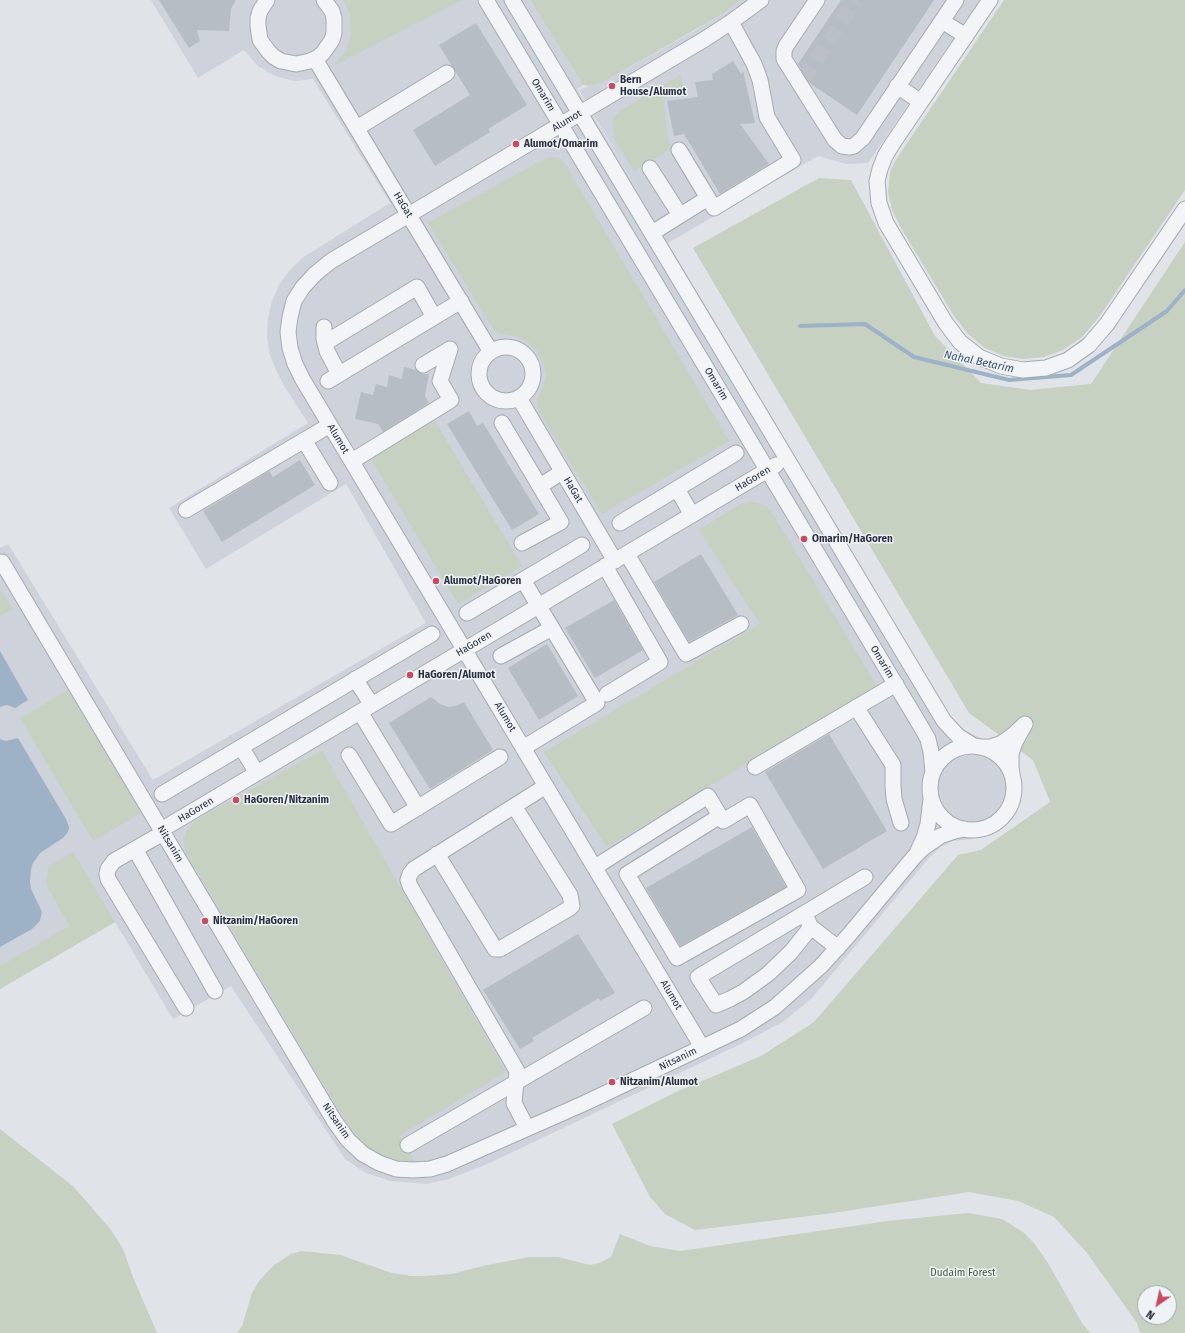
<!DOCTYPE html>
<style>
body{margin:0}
#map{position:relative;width:1185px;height:1333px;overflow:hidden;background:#e0e3e8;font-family:"Fira Sans",sans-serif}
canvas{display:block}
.north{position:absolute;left:1137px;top:1285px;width:40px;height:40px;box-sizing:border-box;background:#eff2f6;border:1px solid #a0a5ac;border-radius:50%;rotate:214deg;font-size:11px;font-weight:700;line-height:16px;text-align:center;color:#29313e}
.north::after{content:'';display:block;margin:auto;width:14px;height:18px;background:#c64b61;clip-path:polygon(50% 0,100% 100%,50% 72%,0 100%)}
</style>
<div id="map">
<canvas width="1185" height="1333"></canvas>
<div class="north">N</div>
</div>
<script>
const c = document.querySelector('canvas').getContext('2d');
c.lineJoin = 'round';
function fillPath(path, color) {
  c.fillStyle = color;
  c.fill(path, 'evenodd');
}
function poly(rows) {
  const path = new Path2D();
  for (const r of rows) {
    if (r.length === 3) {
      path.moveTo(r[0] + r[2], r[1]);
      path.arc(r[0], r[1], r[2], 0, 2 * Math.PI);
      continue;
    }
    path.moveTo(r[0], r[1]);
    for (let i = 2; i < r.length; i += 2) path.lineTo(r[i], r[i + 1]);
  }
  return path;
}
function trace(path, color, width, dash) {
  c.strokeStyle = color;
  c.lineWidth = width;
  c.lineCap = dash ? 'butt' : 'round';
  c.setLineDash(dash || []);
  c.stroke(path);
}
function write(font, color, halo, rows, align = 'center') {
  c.font = font + ' "Fira Sans",sans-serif';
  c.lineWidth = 3;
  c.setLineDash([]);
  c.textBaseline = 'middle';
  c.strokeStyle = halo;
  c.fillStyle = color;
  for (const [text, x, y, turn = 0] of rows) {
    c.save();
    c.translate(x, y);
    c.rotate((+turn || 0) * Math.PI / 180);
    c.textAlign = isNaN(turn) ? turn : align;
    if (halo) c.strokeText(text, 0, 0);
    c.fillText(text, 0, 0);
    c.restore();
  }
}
fillPath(poly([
 [151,0,530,0,583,85,577,89,647,206,579,90,589,86,600,84,696,30,724,13,740,0,980,0,868,163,846,164,818,156,668,243,952,719,966,731,976,736,994,743,1010,755,1020,779,1022,793,1019,806,1012,819,1002,828,989,834,972,839,953,841,941,847,929,858,812,998,784,1021,747,1041,485,1165,449,1179,426,1184,391,1181,366,1173,345,1159,231,986,173,1019,115,922,0,989,0,548,8,544,153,780,426,623,346,484,206,569,169,508,308,423,283,384,275,368,269,352,267,335,268,318,272,301,279,285,289,271,302,258,390,203,313,79,294,81,275,76,258,66,244,50,198,78]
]), '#ced2da');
fillPath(poly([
 [344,0,462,0,333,66,346,51,351,34,350,15],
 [530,0,740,0,724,13,600,84,589,86,583,85],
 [1004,0,1185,0,1185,190,1099,317,1082,337,1063,350,1044,357,1023,359,1004,356,985,348,968,334,954,316,901,228,892,210,888,191,890,172,895,161],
 [680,75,686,94,663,98,669,144,686,140,634,171,615,140,612,123,615,116,620,111],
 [554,157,559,158,565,164,729,441,602,514,538,410,537,400,544,384,546,375,544,365,540,355,534,347,525,340,515,336,501,334,494,330,428,223,544,159],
 [819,178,851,180,935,336,981,383,1030,390,1091,384,1185,242,1185,1333,1140,1333,1137,1323,1087,1253,1054,1217,1018,1201,969,1192,826,1214,695,1230,665,1214,650,1197,612,1124,676,1092,761,1056,814,1022,958,855,981,850,1050,802,1033,760,969,713,693,248],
 [1145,1293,1169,1293,1169,1317,1145,1317],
 [433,418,522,566,458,604,369,456],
 [750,502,758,503,766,506,771,511,877,686,607,847,544,752,760,624,699,530,740,504],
 [0,589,13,609,0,616],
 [70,689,143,812,93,841,20,718],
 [322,750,506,1072,399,1136,415,1162,395,1160,377,1153,368,1148,352,1132,190,860,185,850,184,840,185,835,187,830,198,819],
 [73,852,115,922,0,989,0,966,69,926,46,884,49,866],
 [0,1129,74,1187,111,1230,123,1249,133,1277,157,1333,0,1333],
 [968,1213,1002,1219,1023,1232,1034,1243,1048,1263,1082,1323,1090,1333,237,1333,242,1326,252,1293,259,1281,274,1265,291,1254,302,1251,340,1255,392,1273,411,1276,425,1276,452,1274,483,1266,529,1257,558,1257,590,1265,599,1263,611,1257,620,1234,650,1246,680,1251,888,1221]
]), '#c6d1c1');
fillPath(poly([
 [0,651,28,700,15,708,7,705,0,707],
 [18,738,66,819,69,827,68,832,63,838,40,853,33,863,31,869,30,882,31,889,42,912,40,921,32,929,0,947,0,739,6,741]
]), '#9db2c6');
trace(poly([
 [800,326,865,324,914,357,1009,380,1071,375,1167,311,1185,290]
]), '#9db2c6', 4);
fillPath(poly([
 [159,0,236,0,231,9,229,31,197,30,200,41,189,48],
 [841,0,934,0,857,115,811,84,798,64],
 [476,23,527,105,488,129,490,132,435,166,413,130,470,95,439,45],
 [733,61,741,74,743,71,755,123,740,124,769,164,720,194,684,134,674,136,667,101,698,97,695,82,713,80,712,74],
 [404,367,416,370,423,374,429,374,425,396,429,403,383,432,378,424,355,419,361,392,373,395,376,384,387,387,389,375,402,379],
 [469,411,477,426,483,423,539,514,512,530,447,424],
 [300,460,315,485,222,542,203,511,269,471,273,477],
 [701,554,738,615,689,642,654,582],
 [614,600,643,650,595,678,565,628],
 [547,644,578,696,539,720,508,668],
 [431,697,440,704,448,707,456,706,464,702,493,750,430,789,389,723],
 [829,734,887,831,823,869,765,772],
 [752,827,786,887,680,946,646,888],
 [578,934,615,993,600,1001,599,998,532,1038,534,1041,520,1049,483,990]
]), '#b7bdc4');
trace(poly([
 [803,79,856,0]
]), '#bbbfc6', 15, [15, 8]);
const minor = poly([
 [267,0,260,11,258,18,258,26,260,40,269,52,274,57,281,61,296,64,310,61,317,58,323,53,332,40,334,33,334,18,332,11,324,0],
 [486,0,920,725,928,739,931,752,933,772],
 [512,0,944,721,958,736,974,746,980,747,991,747,1002,743,1012,736,1025,724,1015,742,1011,754,1011,767,1013,780],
 [817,0,786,46,784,51,784,59,835,140,842,146,850,147,854,146,863,138,956,0],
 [990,0,893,143,885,156,880,169,877,181,879,203,886,223,945,322,960,342,979,357,1001,366,1023,370,1046,368,1068,360,1089,345,1107,324,1185,209],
 [942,21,966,36],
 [315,59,491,352],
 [897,86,921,102],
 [357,128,447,73],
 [679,150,714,208,793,160,767,117,760,80,754,64,731,22],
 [650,168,680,215],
 [652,233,708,198],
 [324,327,324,339,327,351,339,374],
 [325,343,417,287,434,317],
 [506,374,27],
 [328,381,461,301],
 [519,398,615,561],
 [502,423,561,522,522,543],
 [304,440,330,483],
 [352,461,451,400,440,381,450,349,423,365],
 [540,486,562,472],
 [677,489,692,515],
 [186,510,330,425],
 [620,523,736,453],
 [627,554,686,654,741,624],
 [2,562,335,1122,348,1140,363,1154,379,1163,396,1169,413,1170,430,1169,447,1164,585,1103,741,1029,775,1007,821,966,849,935,914,857,923,848,940,836,955,831,964,829],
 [605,566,660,662,607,694],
 [523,580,597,703,523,748],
 [467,613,582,545],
 [501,656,552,628],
 [355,679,372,705],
 [856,707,893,765,893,786,894,799,901,823],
 [360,712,418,808],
 [972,788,42],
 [241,747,257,773],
 [349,755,391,824,500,757],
 [755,767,896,684],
 [162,794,432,634],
 [161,830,776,465],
 [163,833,114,861,108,869,107,874,108,879,186,1008],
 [135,849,215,991],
 [918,851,924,838,928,824,931,799],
 [437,854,495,949,500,949,570,908,572,906,570,895,514,806],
 [595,867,708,796,723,821,750,805,798,890,677,958,627,874,720,816],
 [807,919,811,927,838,948],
 [811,927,791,952,768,974,743,992,730,999,716,1005,698,977,865,877],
 [702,1047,303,380,295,364,290,348,288,332,290,317,294,301,303,287,315,274,331,261,705,39,731,22,761,0],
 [527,1128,514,1103,517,1071,410,886,408,880,410,874,414,869,546,786],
 [408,1145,644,1008]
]);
trace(minor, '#a5aab2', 17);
trace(minor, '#f2f4f7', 15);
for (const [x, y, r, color] of [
 [612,86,4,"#c64b61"],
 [516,144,4,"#c64b61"],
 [804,539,4,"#c64b61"],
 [436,581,4,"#c64b61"],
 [410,675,4,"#c64b61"],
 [236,800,4,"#c64b61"],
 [205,921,4,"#c64b61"],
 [612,1082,4,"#c64b61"]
]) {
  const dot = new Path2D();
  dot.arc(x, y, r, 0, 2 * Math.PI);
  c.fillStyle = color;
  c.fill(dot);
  trace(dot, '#eff2f6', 1.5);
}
write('bold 10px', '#29313e', '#eff2f6', [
 ["Bern",620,80],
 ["House/Alumot",620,92],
 ["Alumot/Omarim",524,144],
 ["Omarim/HaGoren",812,539],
 ["Alumot/HaGoren",444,581],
 ["HaGoren/Alumot",418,675],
 ["HaGoren/Nitzanim",244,800],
 ["Nitzanim/HaGoren",213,921],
 ["Nitzanim/Alumot",620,1082]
], 'left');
write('10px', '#29313e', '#eff2f6', [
 ["Omarim",543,95,59],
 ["Alumot",567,121,-31],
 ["HaGat",403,205,59],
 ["Omarim",716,384,59],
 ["Alumot",338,439,59],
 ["HaGoren",753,479,-31],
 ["HaGat",573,490,59],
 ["HaGoren",474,644,-31],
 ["Omarim",882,662,59],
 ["Alumot",505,717,59],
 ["HaGoren",196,810,-31],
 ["Nitsanim",170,844,59],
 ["Alumot",671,995,59],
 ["Nitsanim",678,1059,-26],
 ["Nitsanim",336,1121,56]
]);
write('10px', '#3f5937', '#eff2f6', [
 ["Dudaim Forest",963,1273]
]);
write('italic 11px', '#365170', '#eff2f6', [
 ["Nahal Betarim",979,362,12]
]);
</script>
